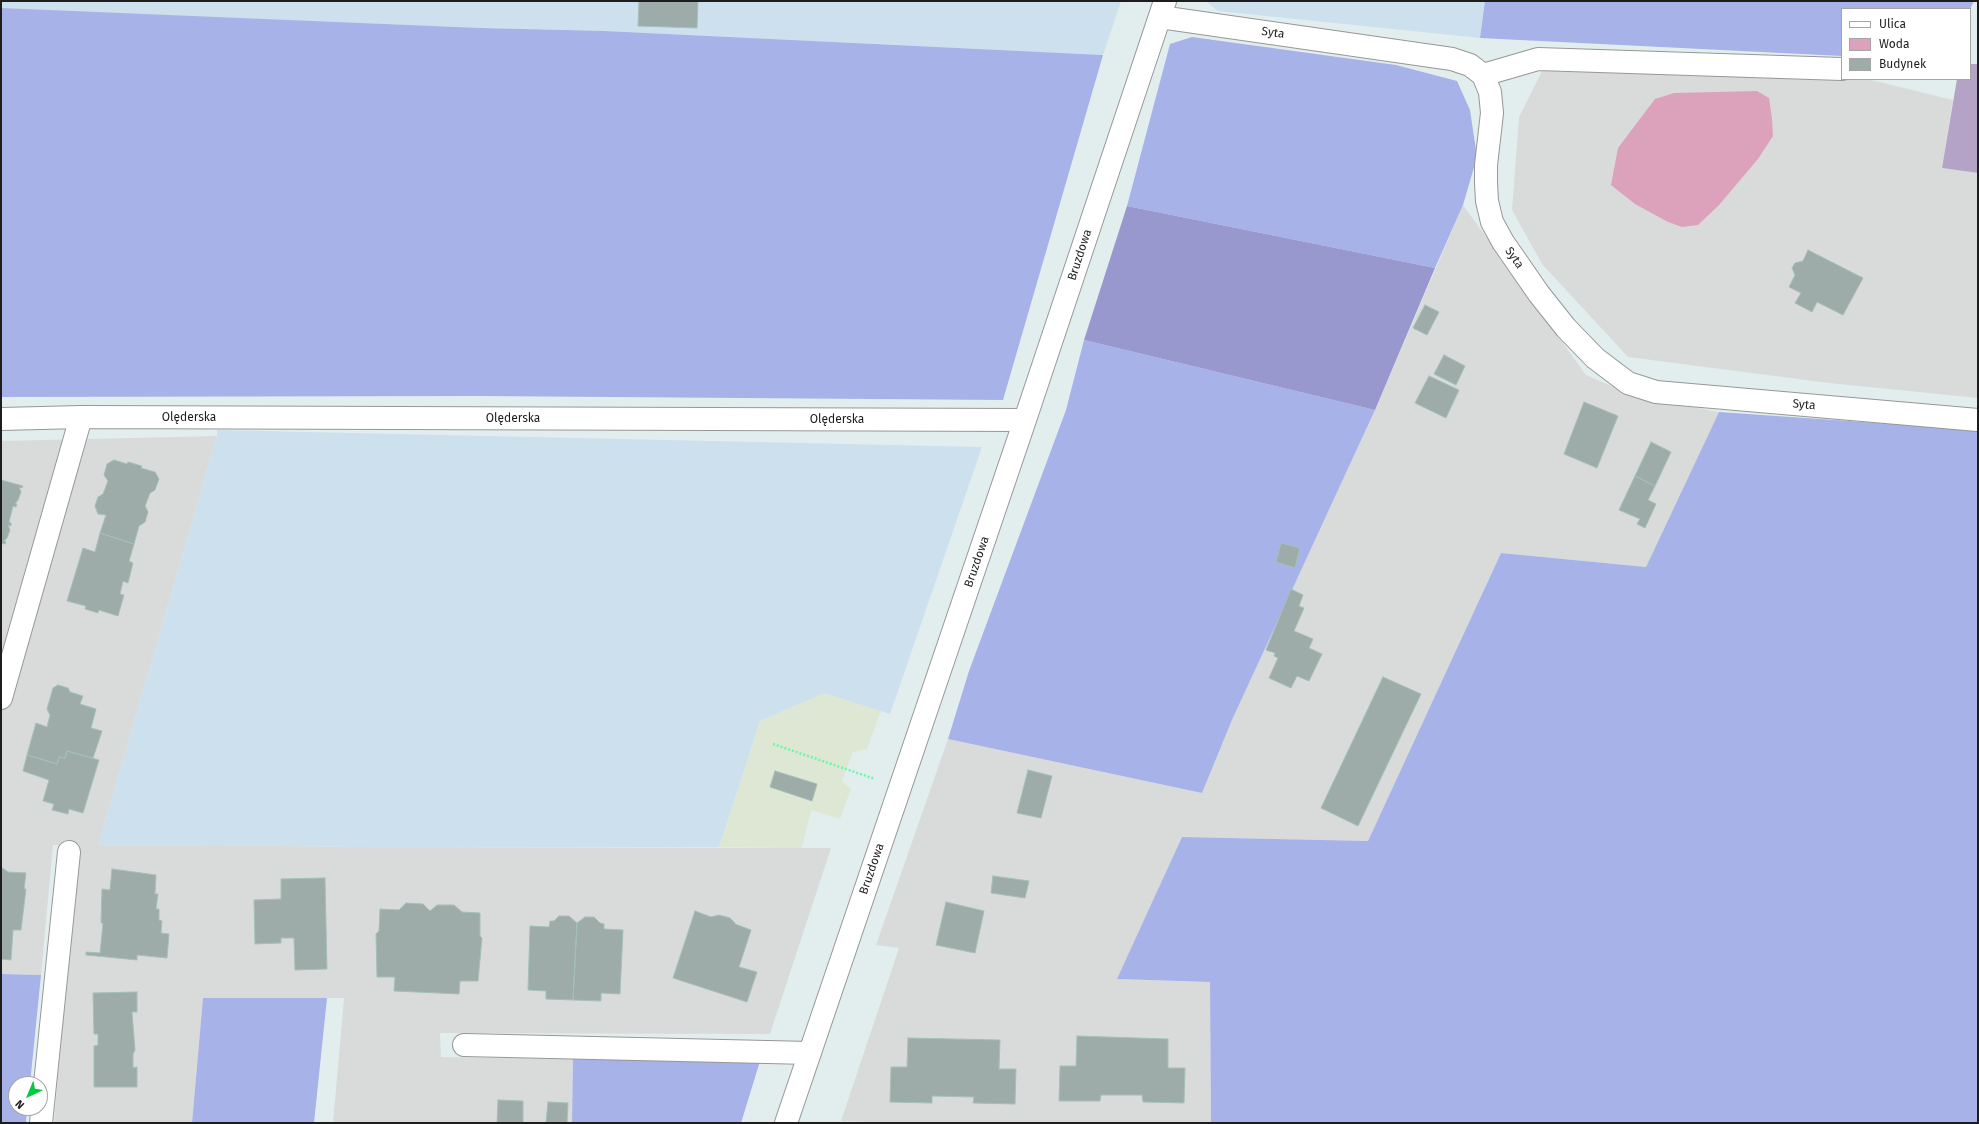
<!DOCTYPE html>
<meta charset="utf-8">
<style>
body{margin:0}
#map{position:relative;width:1979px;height:1124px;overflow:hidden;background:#e2eeee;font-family:"Fira Sans",sans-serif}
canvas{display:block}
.frame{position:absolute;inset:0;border:2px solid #1d1d1d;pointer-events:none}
.legend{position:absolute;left:1841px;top:8px;width:130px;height:72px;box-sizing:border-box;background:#fff;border:1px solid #a5a5a5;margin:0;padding:5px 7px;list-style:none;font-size:12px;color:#1d1d1d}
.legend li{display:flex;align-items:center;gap:8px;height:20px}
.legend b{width:20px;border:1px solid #a5a5a5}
.north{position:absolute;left:8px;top:1076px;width:40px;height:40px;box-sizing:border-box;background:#fff;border:1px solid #a5a5a5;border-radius:50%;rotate:224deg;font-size:11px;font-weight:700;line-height:16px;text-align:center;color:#1d1d1d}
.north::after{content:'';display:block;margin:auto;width:14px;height:18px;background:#00c942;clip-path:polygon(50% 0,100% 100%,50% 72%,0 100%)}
</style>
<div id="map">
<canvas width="1979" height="1124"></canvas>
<div class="frame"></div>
<ul class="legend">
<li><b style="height:5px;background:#fff"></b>Ulica</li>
<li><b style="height:11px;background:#dca2bc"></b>Woda</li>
<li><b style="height:11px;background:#9eaca9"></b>Budynek</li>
</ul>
<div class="north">N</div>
</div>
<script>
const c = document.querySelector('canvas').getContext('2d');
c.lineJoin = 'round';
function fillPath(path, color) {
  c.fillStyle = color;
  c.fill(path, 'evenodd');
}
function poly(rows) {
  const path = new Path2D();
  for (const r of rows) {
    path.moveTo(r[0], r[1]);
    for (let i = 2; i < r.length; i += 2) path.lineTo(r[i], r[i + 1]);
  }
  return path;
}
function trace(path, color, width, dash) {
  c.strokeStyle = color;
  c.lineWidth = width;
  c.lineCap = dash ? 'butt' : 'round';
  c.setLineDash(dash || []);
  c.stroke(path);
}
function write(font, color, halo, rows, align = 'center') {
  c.font = font + ' "Fira Sans",sans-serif';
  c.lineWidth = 4;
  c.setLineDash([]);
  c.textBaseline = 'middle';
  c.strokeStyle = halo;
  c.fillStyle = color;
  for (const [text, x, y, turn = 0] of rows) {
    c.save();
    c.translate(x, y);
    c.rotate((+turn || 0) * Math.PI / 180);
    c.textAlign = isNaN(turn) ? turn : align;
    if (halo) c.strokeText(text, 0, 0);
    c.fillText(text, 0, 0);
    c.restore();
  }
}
fillPath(poly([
 [1542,71,1842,77,1842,79,1867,79,1953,100,1942,168,1978,173,1978,398,1829,383,1628,357,1542,264,1512,210,1519,117],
 [1463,205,1586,375,1637,397,1719,412,1646,567,1501,553,1368,841,1182,837,1118,979,1210,982,1211,1123,894,1123,841,1121,899,948,876,945,948,739,1202,793,1232,720,1375,410],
 [217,436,98,846,217,845,358,847,831,848,770,1034,440,1033,441,1057,573,1059,572,1123,333,1123,344,998,203,998,192,1123,54,1123,77,846,53,845,41,975,1,974,1,441]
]), '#d9dbda');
fillPath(poly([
 [824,693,881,711,867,749,853,752,842,781,851,789,840,819,811,810,802,848,719,847,760,721]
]), '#dde7d4');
fillPath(poly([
 [1,1,1121,1,1103,55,605,31,481,28,38,10,1,8],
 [1206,1,1485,1,1480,38,1218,11],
 [217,430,982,447,890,714,824,693,760,721,719,847,358,847,217,845,98,846,217,436]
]), '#cde0ed');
fillPath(poly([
 [1485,1,1974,1,1970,9,1842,9,1842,56,1480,38],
 [1,8,481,28,605,31,1103,55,1003,400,479,396,1,397],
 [1192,37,1396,65,1457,81,1470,110,1477,157,1463,205,1435,268,1127,206,1170,44],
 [1084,340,1375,410,1232,720,1202,793,948,739,969,671,1066,410],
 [1719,412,1978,430,1978,1123,1211,1123,1210,982,1117,979,1182,837,1368,841,1501,553,1646,567],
 [1,974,41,975,30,1084,16,1084,16,1108,27,1108,26,1123,1,1123],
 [203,998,327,998,314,1123,192,1123],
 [573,1059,760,1061,741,1123,572,1123]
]), '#a7b2e9');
fillPath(poly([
 [1127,206,1435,268,1375,410,1084,340]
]), '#9897ce');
fillPath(poly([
 [1970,64,1978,64,1978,173,1942,168,1957,79,1970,79]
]), '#b4a3c7');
fillPath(poly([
 [1757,91,1769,98,1772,119,1773,136,1758,159,1719,205,1698,225,1682,227,1668,222,1635,204,1611,185,1618,148,1655,99,1674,93]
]), '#dca2bc');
const building = poly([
 [639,1,698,1,697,28,638,26,639,1],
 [1808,250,1863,278,1843,315,1817,302,1812,312,1795,303,1801,293,1789,287,1795,275,1792,268,1795,263,1803,261,1808,250],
 [1425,305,1439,312,1427,335,1413,328,1425,305],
 [1444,355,1465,366,1456,385,1434,374,1444,355],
 [1429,376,1459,390,1446,418,1415,403,1429,376],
 [1584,402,1618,416,1597,468,1564,454,1584,402],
 [1651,442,1671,452,1655,486,1635,476,1651,442],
 [114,460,127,464,128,462,142,466,141,468,155,472,159,479,155,490,150,493,145,506,148,512,145,522,139,526,134,544,100,533,106,515,98,514,95,506,98,497,103,494,108,481,104,475,107,464,114,460],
 [1635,476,1655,486,1648,500,1656,504,1645,528,1637,524,1640,519,1619,510,1635,476],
 [1,480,23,486,22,488,19,487,21,492,18,500,15,504,17,504,16,507,13,506,9,522,11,523,11,526,8,525,10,530,7,538,4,541,6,542,5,544,1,543,1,480],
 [100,533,134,544,129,561,133,563,128,583,123,581,120,594,124,595,118,616,99,610,98,613,85,609,86,606,67,601,83,548,95,552,100,533],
 [1281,543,1300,548,1295,568,1276,562,1281,543],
 [1291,589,1303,595,1299,606,1304,608,1294,631,1313,639,1309,648,1322,654,1309,681,1297,676,1291,688,1269,678,1278,658,1274,656,1275,653,1266,650,1291,589],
 [1383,677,1421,694,1358,826,1321,808,1383,677],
 [58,685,68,688,70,692,83,696,80,704,96,709,91,728,102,731,93,758,67,751,65,758,59,757,57,764,27,755,36,723,47,727,50,715,47,709,53,688,58,685],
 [67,751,99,760,83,813,69,809,68,814,52,810,54,804,43,801,49,780,23,771,27,755,57,764,59,757,65,758,67,751],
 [1028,770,1052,776,1041,818,1017,813,1028,770],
 [775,771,817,784,812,801,770,787,775,771],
 [1,867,8,872,26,873,24,889,26,889,21,930,13,930,11,960,1,959,1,867],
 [112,869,156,875,155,894,158,894,156,909,159,909,159,920,162,921,161,933,169,934,167,958,137,955,137,960,86,955,86,952,100,953,103,923,101,923,102,889,110,890,112,869],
 [993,876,1029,881,1025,898,991,893,993,876],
 [325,878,327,969,295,970,294,938,281,938,281,943,255,944,254,900,281,899,281,879,325,878],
 [946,902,984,911,975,953,936,945,946,902],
 [406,903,423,904,430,911,437,905,454,905,462,912,480,913,480,936,482,938,478,981,460,981,459,994,394,991,395,977,377,977,376,934,379,931,380,909,399,910,406,903],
 [695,911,711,917,719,915,730,918,735,923,735,924,751,930,739,967,757,972,747,1002,673,978,695,911],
 [559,916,569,916,577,923,573,1000,546,999,546,991,528,990,530,926,549,927,550,921,554,921,559,916],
 [585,917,594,917,600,923,604,924,604,929,623,930,620,994,601,993,601,1001,573,1000,577,923,585,917],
 [137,992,137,1012,132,1012,135,1050,133,1054,133,1068,137,1067,137,1087,94,1087,94,1046,98,1045,98,1034,94,1034,93,993,137,992],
 [1077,1036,1168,1039,1168,1068,1185,1068,1184,1103,1143,1102,1142,1095,1101,1095,1100,1101,1059,1101,1060,1066,1076,1066,1077,1036],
 [908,1038,1000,1040,999,1069,1016,1069,1015,1104,973,1103,974,1097,932,1096,932,1103,890,1102,891,1067,907,1067,908,1038],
 [498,1100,523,1101,523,1123,497,1123,498,1100],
 [548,1102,568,1103,567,1123,546,1123,548,1102]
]);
fillPath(building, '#9eaca9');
trace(building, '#a5c0b9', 1);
const minor = poly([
 [1160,17,1452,59,1470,65,1483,75,1490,92,1492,113,1486,165,1486,183,1487,201,1492,222,1503,242,1539,294,1566,328,1595,358,1628,383,1656,392,1978,420],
 [1483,75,1538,59,1842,69],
 [1,419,81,417,1025,420],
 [1,698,81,417],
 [464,1045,810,1053],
 [41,1123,69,852],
 [786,1123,1025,420,1165,1]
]);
trace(minor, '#979797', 24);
trace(poly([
 [773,744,875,779]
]), '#67faa6', 2.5, [2, 2]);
trace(minor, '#fff', 22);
write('12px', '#1d1d1d', '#fff', [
 ["Syta",1273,33,8],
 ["Bruzdowa",1080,255,-72],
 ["Syta",1514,258,55],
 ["Syta",1804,405,5],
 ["Olęderska",189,418],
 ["Olęderska",513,419],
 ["Olęderska",837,420],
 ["Bruzdowa",977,562,-71],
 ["Bruzdowa",872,869,-71]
]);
</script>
